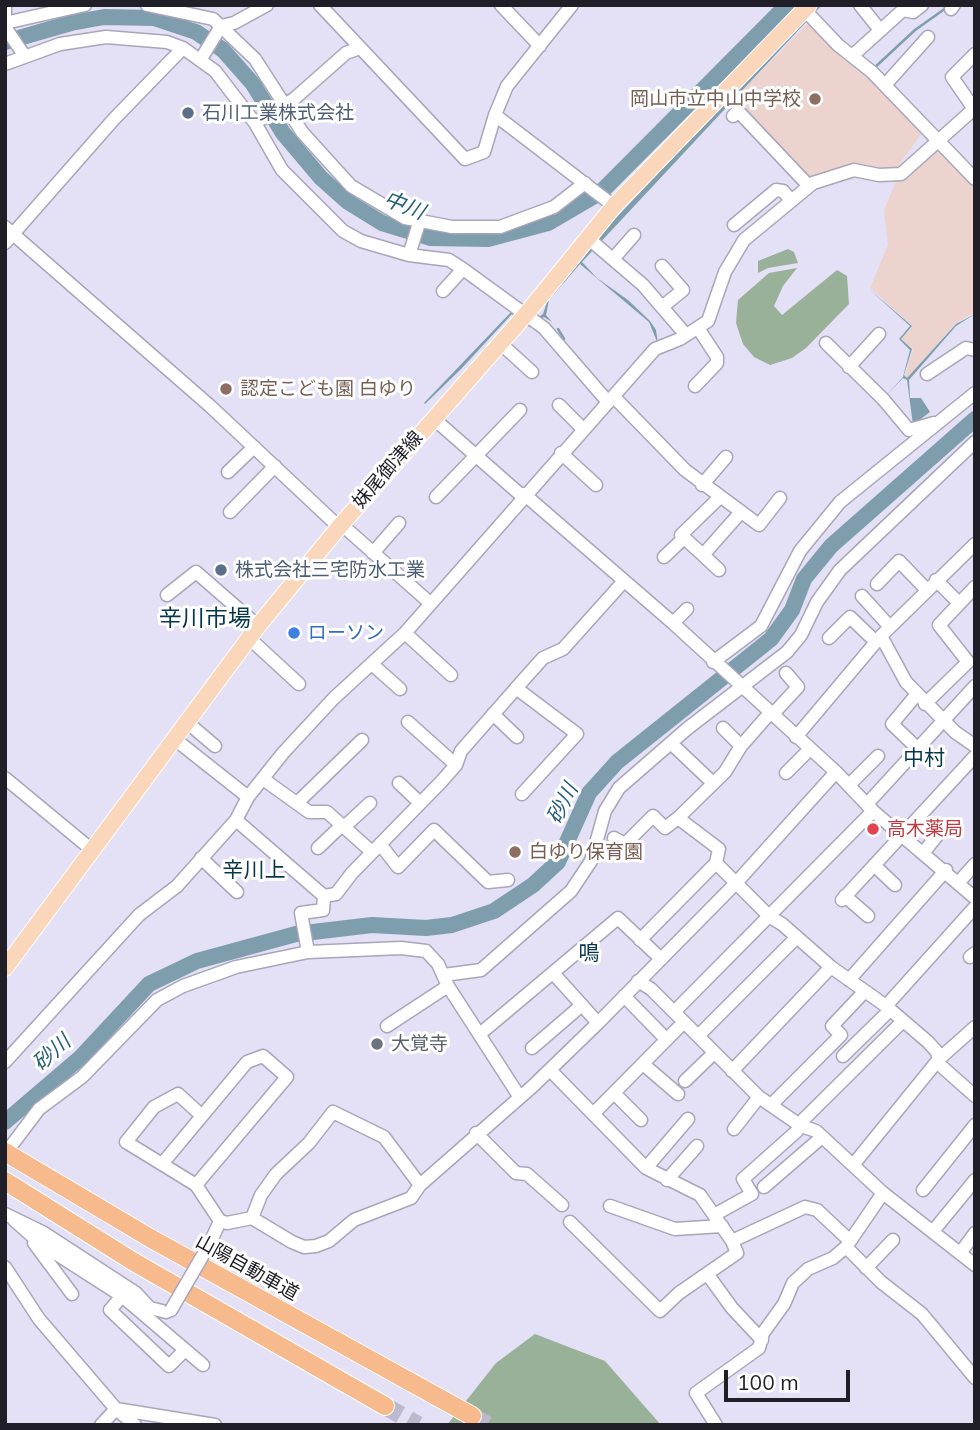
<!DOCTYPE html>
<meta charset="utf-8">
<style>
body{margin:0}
#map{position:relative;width:980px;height:1430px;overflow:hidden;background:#e4e0f6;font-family:Mulish,sans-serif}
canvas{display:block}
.frame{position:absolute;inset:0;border:7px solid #201e26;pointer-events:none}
.scale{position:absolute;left:724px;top:1370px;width:126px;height:32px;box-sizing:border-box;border:4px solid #201e26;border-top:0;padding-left:9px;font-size:21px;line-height:24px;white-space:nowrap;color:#201e26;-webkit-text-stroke:5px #fff;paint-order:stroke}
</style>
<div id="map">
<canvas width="980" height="1430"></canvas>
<div class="frame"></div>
<div class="scale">100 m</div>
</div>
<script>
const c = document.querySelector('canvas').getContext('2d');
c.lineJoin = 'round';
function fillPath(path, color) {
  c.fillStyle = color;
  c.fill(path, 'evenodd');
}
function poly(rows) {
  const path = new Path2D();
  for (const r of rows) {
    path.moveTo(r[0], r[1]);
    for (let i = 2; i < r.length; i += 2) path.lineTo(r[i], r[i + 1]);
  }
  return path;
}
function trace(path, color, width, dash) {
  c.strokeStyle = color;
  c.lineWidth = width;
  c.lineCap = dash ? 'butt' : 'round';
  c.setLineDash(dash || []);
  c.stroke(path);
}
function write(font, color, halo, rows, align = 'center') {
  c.font = font + ' Mulish,"Noto Sans JP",sans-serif';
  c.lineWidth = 6;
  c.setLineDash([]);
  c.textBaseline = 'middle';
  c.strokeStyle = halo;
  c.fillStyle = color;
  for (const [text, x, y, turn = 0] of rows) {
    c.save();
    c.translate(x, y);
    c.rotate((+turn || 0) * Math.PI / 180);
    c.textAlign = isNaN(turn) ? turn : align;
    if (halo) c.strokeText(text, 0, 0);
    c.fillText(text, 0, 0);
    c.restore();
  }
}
fillPath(poly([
 [810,21,924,130,894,172,810,181,732,101],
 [939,145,975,187,975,312,955,324,907,378,905,375,913,349,901,339,913,326,870,288,888,245,884,210,896,181]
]), '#edd3ce');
fillPath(poly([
 [788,249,794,252,798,263,768,268,758,273,758,261],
 [797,268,783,286,774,306,782,315,837,270,847,276,849,304,806,348,792,358,770,365,754,357,743,344,736,323,738,300,769,273],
 [535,1334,605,1361,661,1425,447,1425,496,1363]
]), '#9ab199');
fillPath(poly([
 [818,5,822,5,582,262,597,278,628,300,650,321,656,330,658,344,649,322,580,264,549,300,546,315,552,322,544,317,531,327,526,326,512,314,461,369,425,404,424,403,512,311,536,319,543,314,550,293,611,223],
 [869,289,912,326,901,339,912,349,904,375,907,378,956,324,975,314,956,326,909,380,910,398,921,398,930,412,913,425,907,380,903,378,885,397,903,377,910,350,899,339,910,326]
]), '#7e9ead');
trace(poly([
 [873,69,915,30,946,8],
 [558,329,564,339]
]), '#7e9ead', 2.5);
trace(poly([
 [5,42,71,23,104,17,154,18,196,32,223,50,253,84,283,133,321,178,348,202,382,223,431,238,488,239,548,223,601,192,787,5],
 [5,1122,81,1057,149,984,197,961,296,934,372,925,426,928,452,925,494,911,533,885,558,862,589,793,617,762,771,639,792,610,804,579,831,546,975,419]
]), '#7e9ead', 16);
trace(poly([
 [385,1406,418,1425],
 [472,1416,487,1425]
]), '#bdb9cc', 18, [18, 9]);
const minor = poly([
 [147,5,213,19,255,59,302,132,351,186,405,218,452,227,500,227,554,207,585,183],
 [320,5,465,159,484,152,495,115],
 [501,5,540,46],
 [572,5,507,86,495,115,614,206],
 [860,5,880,30],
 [801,6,838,45,872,72,975,179],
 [951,9,954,5],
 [5,16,5,5],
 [5,23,85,5],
 [5,27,24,55],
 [852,56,903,10,913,12,922,5],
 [201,59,221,26,234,23,267,5],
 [5,64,60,44,106,37,167,42,183,48,215,71,255,123,282,170,343,231,361,241,409,255,449,260,463,269,544,328,608,402],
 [885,85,928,37],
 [974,109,952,77,975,54],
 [733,116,738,111,808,185],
 [255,123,294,99,346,53,360,48],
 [734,225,776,190,783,191,790,199],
 [5,227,210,406,339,527],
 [588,238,643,285,686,335],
 [5,243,114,119,183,48],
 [409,255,420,220],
 [613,259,634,235],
 [662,266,683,290,662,307],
 [443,291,463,269],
 [500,343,532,372],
 [826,343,883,399,909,430,934,423],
 [849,367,879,334],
 [927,374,966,348,975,350],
 [695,386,717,363,717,357,698,328],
 [614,397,685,470,759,525,780,498],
 [559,405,583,429],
 [433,418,522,496],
 [561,453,596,485],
 [228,472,254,447],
 [702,485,726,457],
 [524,494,673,623,836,772,873,811,975,898],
 [436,497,520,410],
 [230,512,275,466],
 [341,524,430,603],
 [373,553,399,523],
 [703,555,681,535,720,497],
 [664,557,684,538],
 [719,570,703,555,741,512],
 [936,580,959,603],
 [877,584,899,561,926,589],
 [167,595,196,572,258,626],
 [862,596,890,627],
 [673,623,687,609],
 [405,633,451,675],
 [881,636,906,682,955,732,975,746],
 [249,638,299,684],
 [829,638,850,617,876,642],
 [713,662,761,626,800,551,840,502,975,393],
 [373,665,400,689],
 [516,688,577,734,522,794],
 [917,694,892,724,918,749],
 [925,704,968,662,939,625,975,587],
 [493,714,517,737],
 [772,715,798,687,786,673],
 [408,722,456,765],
 [188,723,215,746],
 [723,728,741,746],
 [796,737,881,636,975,544],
 [176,740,248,797],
 [676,748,713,783],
 [786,773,810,749],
 [5,778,92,850],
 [263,779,309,812,327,812,372,852],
 [399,783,420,803],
 [849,785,878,756],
 [298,802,362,740],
 [867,804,975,686],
 [678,818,719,849,716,863,770,917,782,924,831,967,886,1006,928,1042,937,1052,940,1065,975,1096],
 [236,820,324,896],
 [343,828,370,803],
 [614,838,625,844,653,816,665,828,678,818,725,772,741,746,770,713],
 [380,844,398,867,434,830,488,882,508,880],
 [318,848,341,826],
 [924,852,943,828],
 [201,858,237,892],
 [874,865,895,885],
 [959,882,975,864],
 [845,896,868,916],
 [842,900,975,756],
 [640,940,716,863],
 [308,952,301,913,323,910,324,896,336,894,352,873,441,782,456,765,461,751,526,677,543,658,563,649,624,581],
 [970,957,975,953],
 [553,973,598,1023],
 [444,975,481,970,571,891,591,861,605,811,619,788,688,728,787,652,801,635,817,602,840,570,975,442],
 [849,980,946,870],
 [638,981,651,989,759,1097,801,1126,816,1131,883,1193,975,1265],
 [624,996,666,1039],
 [886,1006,975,907],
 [674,1012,873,811],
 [387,1026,448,986],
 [481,1033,618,918,660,958],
 [698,1036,797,937],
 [532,1048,582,1005],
 [843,1056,890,1010],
 [5,1062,139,915,177,886,236,820,248,797,283,753,334,698,405,633,655,349,680,339,708,321,725,272,744,240,813,183,854,170,879,175,901,174,975,108],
 [643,1064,678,1094],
 [550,1070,646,1168,700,1195,732,1241,805,1207,817,1210,849,1240],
 [732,1071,831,967],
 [685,1081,714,1053],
 [614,1093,641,1120],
 [771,1105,841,1035,832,1026,865,991],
 [593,1114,684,1022],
 [201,1115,178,1094,154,1107,126,1142,196,1185,220,1221,227,1223,252,1218,292,1242,304,1247,316,1246,329,1241,354,1220,411,1198,420,1185,533,1086,598,1023,736,883,836,772],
 [734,1129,759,1097],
 [476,1133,516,1173,527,1174,562,1205],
 [5,1154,39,1109,82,1077,157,1000,183,986,236,967,308,952,401,948,426,951,438,964,448,986,519,1096],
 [162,1164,247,1062,263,1056,287,1077,196,1185],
 [853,1165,939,1059,975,1027],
 [646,1168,688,1119],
 [667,1180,697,1146],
 [764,1187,822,1137],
 [923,1190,975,1125],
 [610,1206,675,1229,722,1226],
 [5,1214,44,1233,136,1293,150,1308,166,1312,171,1310],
 [714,1215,752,1194,743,1179,797,1131,803,1120,903,1021],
 [252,1218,261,1195,276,1174,309,1143,333,1112,384,1137,420,1185],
 [14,1220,41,1244,122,1296,203,1365],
 [570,1222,660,1311,679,1293,737,1253,732,1241],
 [934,1230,975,1180],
 [34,1243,72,1294],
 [210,1243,220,1221],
 [846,1247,881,1282,922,1314,975,1378],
 [961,1252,975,1233],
 [5,1267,39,1319,116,1409,135,1425],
 [866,1268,893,1240],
 [708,1275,732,1308,762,1340],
 [122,1296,110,1310,169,1366,184,1351],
 [101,1425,116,1409,215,1425],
 [716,1425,696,1393,759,1348,763,1333,784,1304,793,1283,808,1269,833,1258,846,1247,883,1193]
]);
const major = poly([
 [5,968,258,626,339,527,527,313,614,206,809,5]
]);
const highway = poly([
 [15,1158,150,1238,472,1416],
 [5,1181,134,1262,385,1406]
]);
trace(minor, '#a9a5ba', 15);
trace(major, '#fff', 18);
trace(highway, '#fff', 20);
trace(minor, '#fff', 12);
trace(major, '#fad6ba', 16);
trace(highway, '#f7ba8c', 18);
const minorBridge = poly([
 [171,1310,210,1243]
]);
const highwayBridge = poly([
 [5,1152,15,1158]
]);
trace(minorBridge, '#a9a5ba', 15, []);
trace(highwayBridge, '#fff', 20, []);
trace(minorBridge, '#fff', 12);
trace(highwayBridge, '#f7ba8c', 18);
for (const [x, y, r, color] of [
 [815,99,7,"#8d6e63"],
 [188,113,7,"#5c6f8a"],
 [226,389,7,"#8d6e63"],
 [221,570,7,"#5c6f8a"],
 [294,633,7,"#3f7fe0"],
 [873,829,7,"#e0444e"],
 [515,852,7,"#8d6e63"],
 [377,1044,7,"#6b7280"]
]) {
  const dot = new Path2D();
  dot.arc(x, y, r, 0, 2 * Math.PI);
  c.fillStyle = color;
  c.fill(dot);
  trace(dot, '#fff', 2.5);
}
write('19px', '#785e54', '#fff', [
 ["岡山市立中山中学校",801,99,"right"],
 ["認定こども園 白ゆり",240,389],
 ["白ゆり保育園",529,852]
], 'left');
write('19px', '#4e5e75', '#fff', [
 ["石川工業株式会社",202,113],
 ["株式会社三宅防水工業",235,570]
], 'left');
write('19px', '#201e26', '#fff', [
 ["妹尾御津線",388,470,-49],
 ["山陽自動車道",247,1268,29]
]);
write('19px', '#366cbe', '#fff', [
 ["ローソン",308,633]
], 'left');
write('19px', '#be3a42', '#fff', [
 ["高木薬局",887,829]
], 'left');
write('19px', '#5b616d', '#fff', [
 ["大覚寺",391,1044]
], 'left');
write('italic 21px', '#255f78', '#fff', [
 ["中川",404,206,21],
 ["砂川",563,804,-63],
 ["砂川",52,1053,-42]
]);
write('21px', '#05364a', '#fff', [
 ["中村",924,759],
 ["辛川上",254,871],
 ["鳴",589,954]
]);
write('23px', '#05364a', '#fff', [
 ["辛川市場",205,619]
]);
</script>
